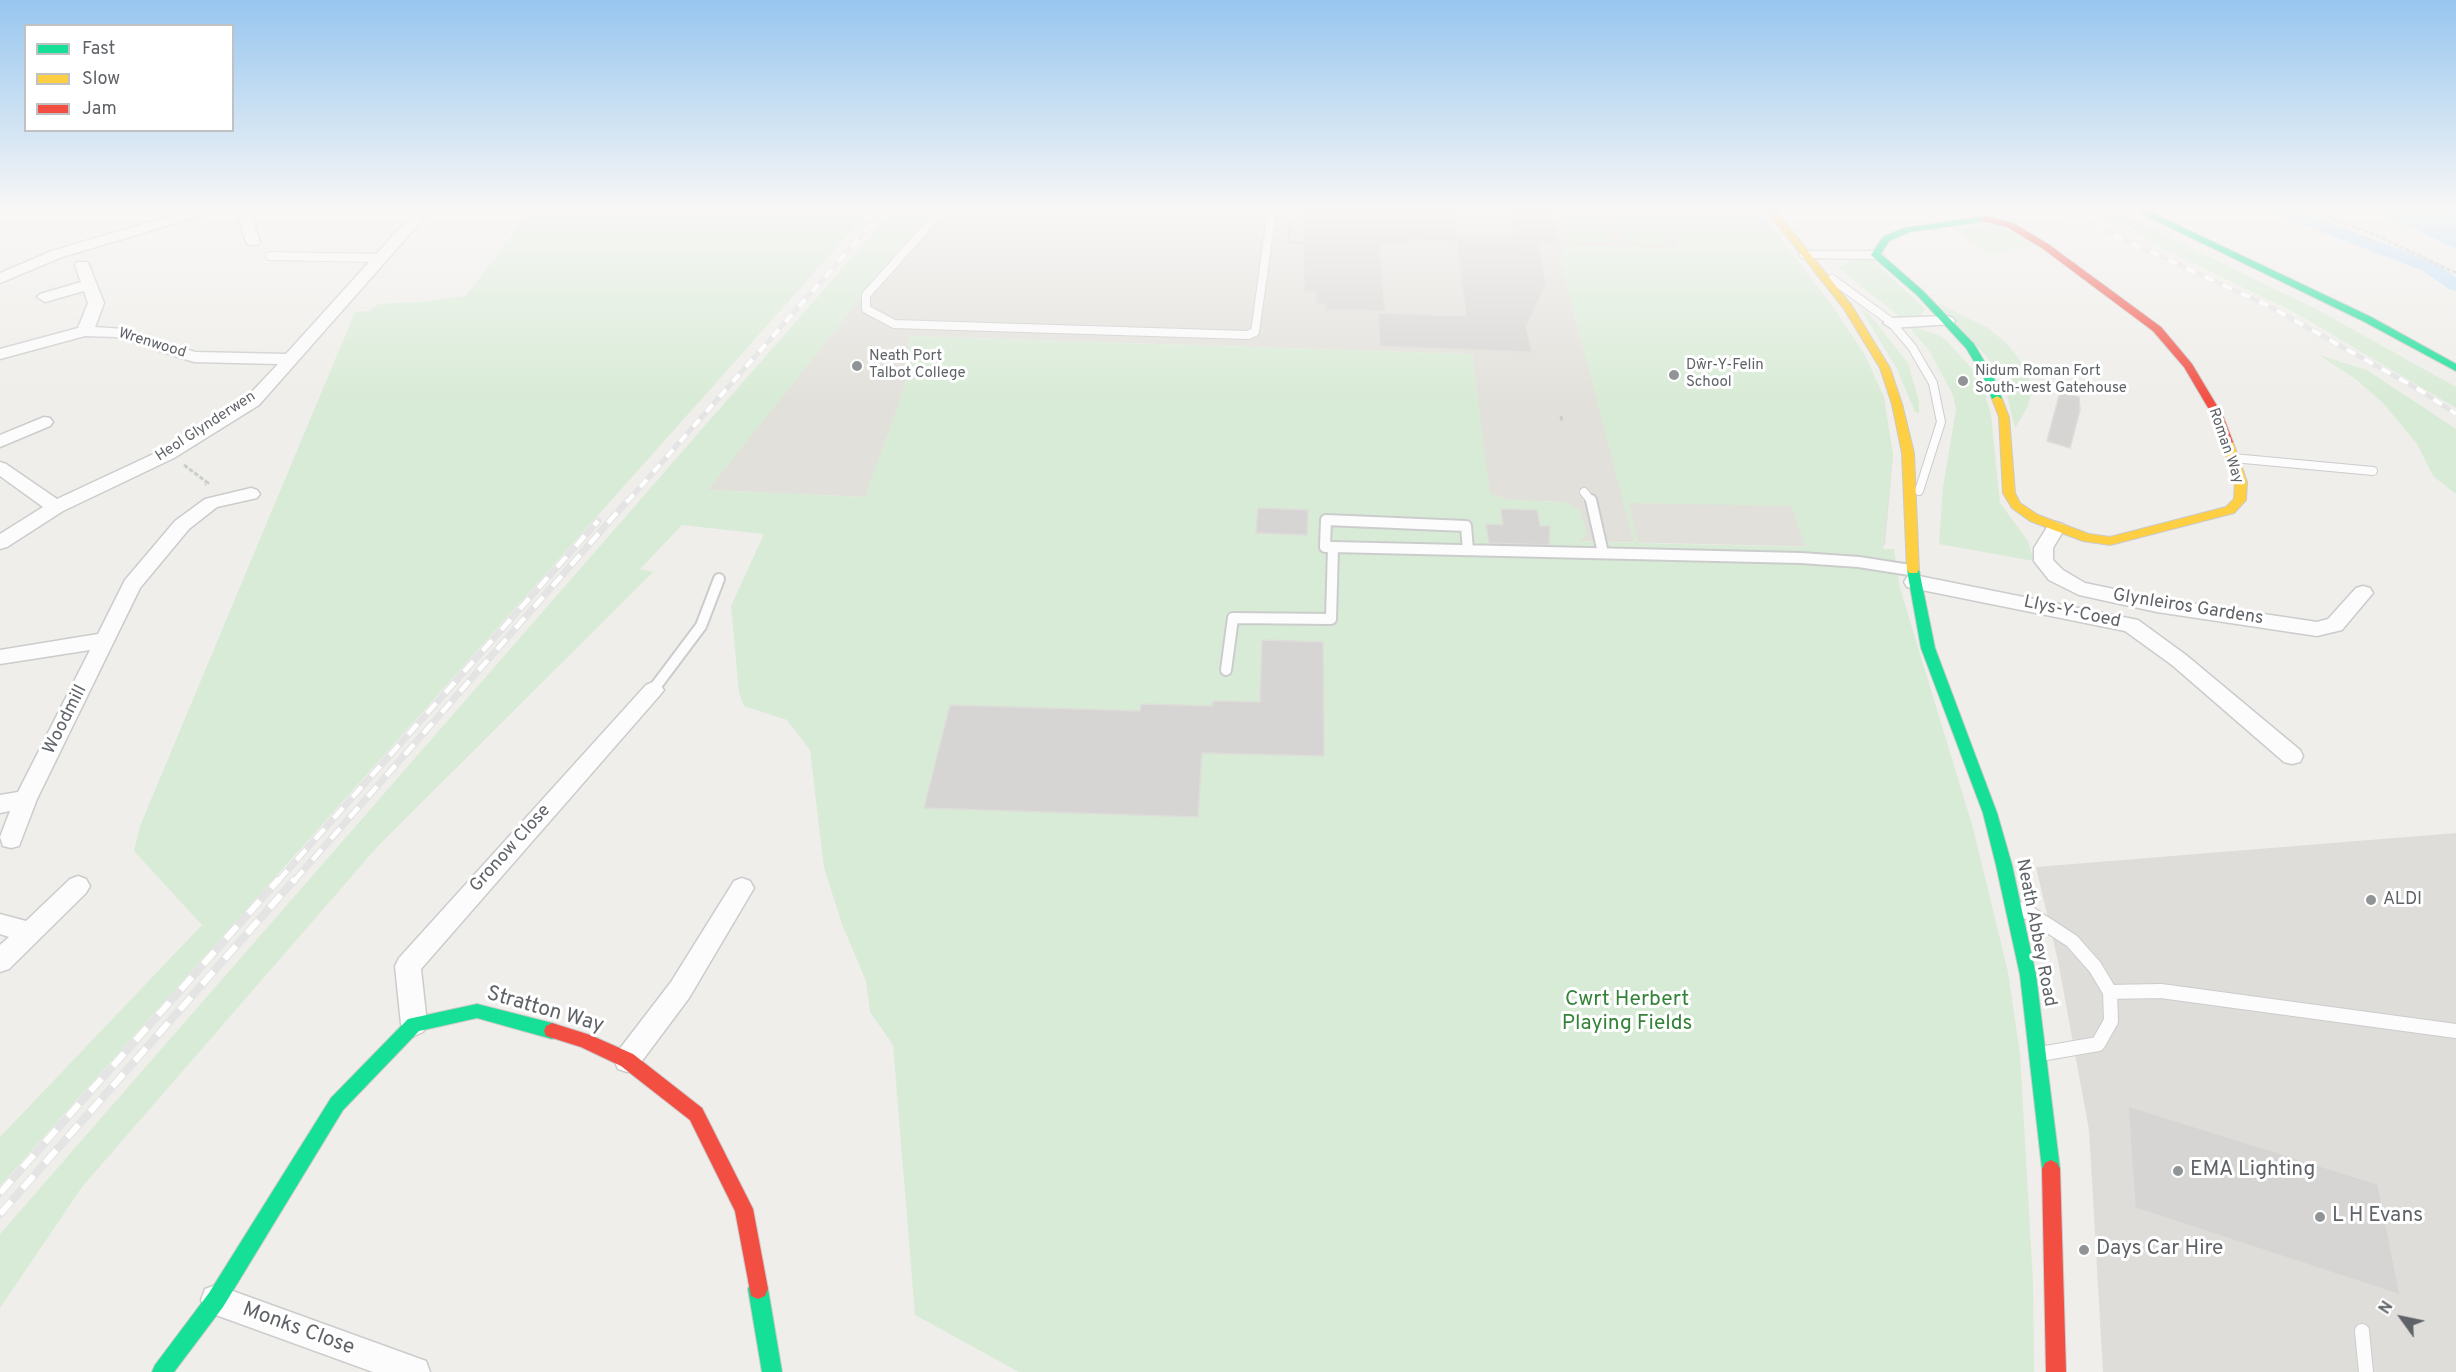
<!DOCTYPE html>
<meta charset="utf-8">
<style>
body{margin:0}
#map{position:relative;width:2456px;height:1372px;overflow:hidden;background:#efeeea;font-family:Overpass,sans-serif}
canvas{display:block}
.legend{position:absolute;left:24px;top:24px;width:210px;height:108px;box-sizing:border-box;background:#fff;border:2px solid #bfc1c3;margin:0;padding:8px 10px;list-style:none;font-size:18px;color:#5f6368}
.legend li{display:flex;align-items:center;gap:12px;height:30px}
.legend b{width:30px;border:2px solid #bfc1c3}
.north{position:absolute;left:2372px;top:1288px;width:60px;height:60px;-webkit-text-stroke:4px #fff;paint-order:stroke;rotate:303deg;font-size:16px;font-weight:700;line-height:24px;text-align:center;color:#5f6368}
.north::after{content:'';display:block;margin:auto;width:21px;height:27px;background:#5f6368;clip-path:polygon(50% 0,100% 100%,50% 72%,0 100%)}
</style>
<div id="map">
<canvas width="2456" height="1372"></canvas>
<ul class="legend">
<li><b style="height:8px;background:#16e098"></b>Fast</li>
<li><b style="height:8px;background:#ffcf43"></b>Slow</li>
<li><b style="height:8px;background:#f24e42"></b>Jam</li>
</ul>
<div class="north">N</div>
</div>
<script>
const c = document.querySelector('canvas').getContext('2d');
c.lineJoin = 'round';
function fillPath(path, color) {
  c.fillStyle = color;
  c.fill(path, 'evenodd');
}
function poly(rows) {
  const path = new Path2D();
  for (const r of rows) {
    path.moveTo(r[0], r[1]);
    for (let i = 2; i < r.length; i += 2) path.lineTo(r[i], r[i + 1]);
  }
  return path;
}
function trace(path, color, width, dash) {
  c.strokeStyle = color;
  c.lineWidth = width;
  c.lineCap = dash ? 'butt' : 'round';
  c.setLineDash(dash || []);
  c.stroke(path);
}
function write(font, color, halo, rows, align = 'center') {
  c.font = font + ' Overpass,sans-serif';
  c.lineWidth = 6;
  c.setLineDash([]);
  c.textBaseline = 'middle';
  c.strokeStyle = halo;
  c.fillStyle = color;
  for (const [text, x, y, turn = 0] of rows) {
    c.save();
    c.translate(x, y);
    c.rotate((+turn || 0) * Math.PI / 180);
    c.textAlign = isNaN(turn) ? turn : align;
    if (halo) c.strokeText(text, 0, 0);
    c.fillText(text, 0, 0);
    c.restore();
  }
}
fillPath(poly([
 [2456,833,2456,1372,2103,1372,2089,1130,2058,961,2036,867]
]), '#dfddda');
fillPath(poly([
 [931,210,1759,210,1834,308,1893,455,1885,545,1862,548,1578,541,1564,502,1509,500,1489,494,1472,354,909,336,905,386,866,497,707,490]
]), '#e2e0da');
fillPath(poly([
 [531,210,870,210,0,1186,0,1137,202,925,134,851,140,826,355,312,370,311,378,304,421,302,466,296],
 [893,210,931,210,708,490,865,497,905,386,909,336,1472,354,1490,494,1509,500,1564,502,1579,509,1586,529,1585,537,1579,541,1634,543,1559,256,1569,245,1679,248,1664,210,1759,210,1834,308,1865,355,1884,397,1893,455,1883,549,1894,549,1900,588,1973,828,2008,972,2020,1054,2033,1281,2034,1372,1019,1372,915,1315,893,1045,870,1012,866,981,842,924,824,868,810,750,787,720,744,706,739,693,731,606,764,534,682,525,640,569,653,572,378,846,82,1187,0,1308,0,1234],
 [1628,503,1791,506,1806,547,1639,543],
 [1565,210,1604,210,1612,242,1571,241],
 [1619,210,1658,210,1668,244,1627,242],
 [2078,210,2114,210,2318,310,2456,387,2456,408,2294,312,2159,247,2127,225],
 [1985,224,2002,226,2035,245,1989,255,1954,228],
 [1856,259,1873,260,1925,309,1922,314,1917,319,1901,318,1837,267],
 [1938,303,1990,329,2009,346,2027,370,2032,391,2028,406,2015,428,2004,383,1993,364],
 [1860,308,1870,315,1908,363,1919,401,1919,413,1915,412,1897,369],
 [1914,327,1939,335,1948,342,1971,368,1983,386,1991,415,2000,503,2028,541,2034,561,1939,544,1943,487,1956,410,1953,395,1930,352,1910,328],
 [2319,355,2367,370,2456,429,2456,494,2433,476,2417,444,2383,403,2357,380]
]), '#d8ebd6');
fillPath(poly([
 [2367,210,2456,210,2456,249,2397,220]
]), '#bfe0f9');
fillPath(poly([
 [2272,210,2296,210,2435,263,2456,277,2456,291,2449,289,2423,271,2275,214,2272,210]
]), '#bfe0f9');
const building = poly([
 [1303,210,1453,210,1457,242,1408,240,1408,245,1380,244,1385,311,1326,310,1326,304,1316,304,1316,292,1304,292,1303,210],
 [1508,210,1552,210,1560,243,1538,243,1546,284,1526,327,1532,352,1380,346,1378,313,1466,316,1456,233,1513,234,1508,210],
 [2060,392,2079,397,2080,410,2070,448,2047,441,2060,392],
 [1258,508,1308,510,1307,535,1256,533,1258,508],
 [1501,509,1537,510,1540,526,1550,526,1549,545,1489,543,1486,524,1503,525,1501,509],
 [1262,640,1323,642,1324,756,1202,753,1198,817,924,808,950,705,1140,711,1141,704,1212,706,1213,701,1260,702,1262,640],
 [2128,1106,2378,1184,2400,1295,2135,1208,2128,1106]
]);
fillPath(building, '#d6d5d3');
trace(building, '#deddd9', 1.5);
const laneFar2 = poly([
 [942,210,866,295,866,309,894,324,1248,335,1255,332,1272,210],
 [270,256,380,258],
 [1832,279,1890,321,1912,347,1933,383,1941,422,1919,491],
 [2233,458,2373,471],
 [1584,492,1592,502]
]);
const laneFar1 = poly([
 [1591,500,1603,553],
 [1333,547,1325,547,1326,520,1466,526,1468,550],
 [1226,670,1233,618,1331,619,1333,547,1801,558,1859,562,1910,570],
 [653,690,701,626,719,579]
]);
const lane = poly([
 [2023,909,2072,941,2095,967,2110,992,2111,1021,2098,1044,2046,1053],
 [2110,992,2161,991,2456,1031],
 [2362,1331,2366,1372]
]);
const street = poly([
 [190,210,212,210,210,213,62,257,0,283,0,273,52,251,190,210],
 [236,210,250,210,260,242,258,245,248,245,246,242,236,210],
 [416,210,431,210,259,405,174,458,63,511,7,547,0,549,0,534,43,507,0,476,0,462,6,464,57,499,162,450,247,397,278,364,194,362,116,337,85,336,0,359,0,349,78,328,88,303,84,291,45,302,37,297,40,294,81,282,75,265,77,262,87,262,89,265,104,303,95,327,124,329,195,352,286,354,416,210],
 [1806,251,1876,251,1883,255,1876,259,1801,258,1799,255,1806,251],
 [1947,316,1953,318,1955,321,1953,324,1891,328,1883,323,1891,318,1947,316],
 [44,417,50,418,53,422,50,426,0,447,0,435,44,417],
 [251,488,257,490,260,494,257,498,217,507,189,529,140,588,37,799,19,846,11,848,3,846,0,837,10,811,0,813,0,795,18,792,90,650,0,664,0,650,98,634,125,580,175,521,205,499,251,488],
 [2056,522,2063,524,2065,528,2053,548,2053,560,2063,570,2085,583,2157,598,2317,622,2328,619,2356,588,2363,586,2370,588,2373,593,2342,630,2317,636,2157,612,2079,595,2049,580,2034,561,2034,548,2049,524,2056,522],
 [1914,575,2138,620,2186,655,2300,750,2303,756,2300,762,2292,764,2284,762,2172,665,2125,631,1907,587,1904,582,1907,577,1914,575],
 [653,682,660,685,664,690,660,695,421,969,427,1024,423,1032,414,1036,405,1032,401,1024,395,966,399,958,646,685,653,682],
 [78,876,86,879,90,886,86,893,9,969,0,972,0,945,9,937,0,934,0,914,26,921,70,879,78,876],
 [742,878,750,881,754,888,689,998,636,1069,627,1072,618,1069,614,1060,618,1051,671,982,734,881,742,878],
 [216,1285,415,1357,426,1361,430,1372,373,1372,216,1315,205,1311,201,1300,205,1289,216,1285]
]);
const fast = poly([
 [2134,210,2146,210,2371,317,2456,364,2456,371,2363,321,2134,210],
 [1985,216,1990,219,1988,221,1909,232,1889,241,1881,254,1923,291,1974,344,1993,376,2002,399,1997,402,1992,399,1983,376,1966,348,1917,295,1871,255,1883,237,1904,228,1985,216],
 [1913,566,1919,570,1935,648,1997,813,2012,865,2036,975,2060,1169,2057,1175,2051,1178,2045,1175,2042,1169,2020,975,1996,865,1983,813,1921,648,1907,570,1913,566],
 [477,1004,552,1023,558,1026,560,1031,558,1036,552,1039,477,1018,419,1031,343,1110,223,1307,174,1372,152,1372,155,1365,209,1293,331,1098,408,1019,477,1004],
 [758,1279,765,1282,768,1289,782,1372,762,1372,748,1289,751,1282,758,1279]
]);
const slow = poly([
 [1766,210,1775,210,1852,306,1890,368,1902,404,1914,453,1919,570,1917,573,1909,573,1907,570,1902,453,1892,404,1880,368,1844,309,1766,210],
 [1997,396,2002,399,2009,417,2015,493,2020,503,2038,515,2089,534,2110,537,2226,507,2234,499,2235,482,2221,442,2227,439,2233,442,2247,482,2246,500,2234,513,2110,545,2083,541,2030,521,2012,508,2003,493,1999,417,1992,399,1997,396]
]);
const jam = poly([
 [1985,216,2013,223,2048,244,2161,327,2192,364,2223,416,2233,442,2231,444,2223,444,2213,416,2184,367,2153,331,2042,248,2007,227,1982,221,1980,219,1985,216],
 [552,1023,590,1035,633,1054,702,1108,753,1209,768,1289,765,1296,758,1299,751,1296,735,1211,690,1120,621,1066,581,1047,546,1036,544,1031,546,1026,552,1023],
 [2051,1160,2057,1163,2060,1169,2066,1372,2046,1372,2042,1169,2045,1163,2051,1160]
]);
trace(laneFar2, '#cbcccc', 10);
trace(laneFar1, '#cbcccc', 14);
trace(lane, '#cbcccc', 16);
trace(street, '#cbcccc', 3);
trace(fast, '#cacacb', 2);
trace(slow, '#cacacb', 2);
trace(jam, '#cacacb', 2);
trace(poly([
 [2309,210,2371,233,2456,273],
 [1290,220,1288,242,1304,243],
 [1467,247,1515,249],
 [1561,416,1562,422],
 [184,465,208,483,205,485]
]), '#cacfcc', 3, [4.5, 2]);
trace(laneFar2, '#fdfcfc', 8);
trace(laneFar1, '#fdfcfc', 10);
trace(lane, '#fdfcfc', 14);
fillPath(street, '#fdfcfc');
fillPath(fast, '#16e098');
fillPath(slow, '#ffcf43');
fillPath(jam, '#f24e42');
const railFar2 = poly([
 [2059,210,2267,305,2418,389,2456,414],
 [627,502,884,210]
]);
const railFar1 = poly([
 [278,881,598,521],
 [294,881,628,500]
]);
const rail = poly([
 [0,1193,279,879],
 [0,1214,295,879]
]);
trace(railFar2, '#e4e4e4', 5);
trace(railFar1, '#e4e4e4', 7);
trace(rail, '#e4e4e4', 8);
trace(railFar2, '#fff', 4, [10]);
trace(railFar1, '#fff', 4.5, [14]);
trace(rail, '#fff', 6, [17]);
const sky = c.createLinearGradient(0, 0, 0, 402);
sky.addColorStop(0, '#97c6ef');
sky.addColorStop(0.52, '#f8f7f6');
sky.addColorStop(1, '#f8f7f600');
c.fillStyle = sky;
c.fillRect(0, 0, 2456, 402);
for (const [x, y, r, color] of [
 [857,366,6,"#919496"],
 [1674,375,6,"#919496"],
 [1963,381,6,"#919496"],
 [2371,900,6,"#919496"],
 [2178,1171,6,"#919496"],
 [2320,1217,6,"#919496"],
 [2084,1250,6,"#919496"]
]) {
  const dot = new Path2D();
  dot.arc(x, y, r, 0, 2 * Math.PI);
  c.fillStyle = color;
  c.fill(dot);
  trace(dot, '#fff', 2);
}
write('15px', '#5f6368', '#fff', [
 ["Wrenwood",152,344,17],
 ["Heol Glynderwen",206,427,-33],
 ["Roman Way",2225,446,71]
]);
write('15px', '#5f6368', '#fff', [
 ["Neath Port",869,357],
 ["Talbot College",869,374],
 ["Dŵr-Y-Felin",1686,366],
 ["School",1686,383],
 ["Nidum Roman Fort",1975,372],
 ["South-west Gatehouse",1975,389]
], 'left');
write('18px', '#5f6368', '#fff', [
 ["Glynleiros Gardens",2188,608,9],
 ["Llys-Y-Coed",2072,613,12],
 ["Woodmill",66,720,-63],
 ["Gronow Close",511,849,-48],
 ["Neath Abbey Road",2035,933,79]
]);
write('18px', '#5f6368', '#fff', [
 ["ALDI",2383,900]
], 'left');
write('21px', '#348238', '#fff', [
 ["Cwrt Herbert",1627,1001],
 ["Playing Fields",1627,1025]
]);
write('21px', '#5f6368', '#fff', [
 ["Stratton Way",545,1011,16],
 ["Monks Close",298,1330,20]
]);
write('21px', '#5f6368', '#fff', [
 ["EMA Lighting",2190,1171],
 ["L H Evans",2332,1217],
 ["Days Car Hire",2096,1250]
], 'left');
</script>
